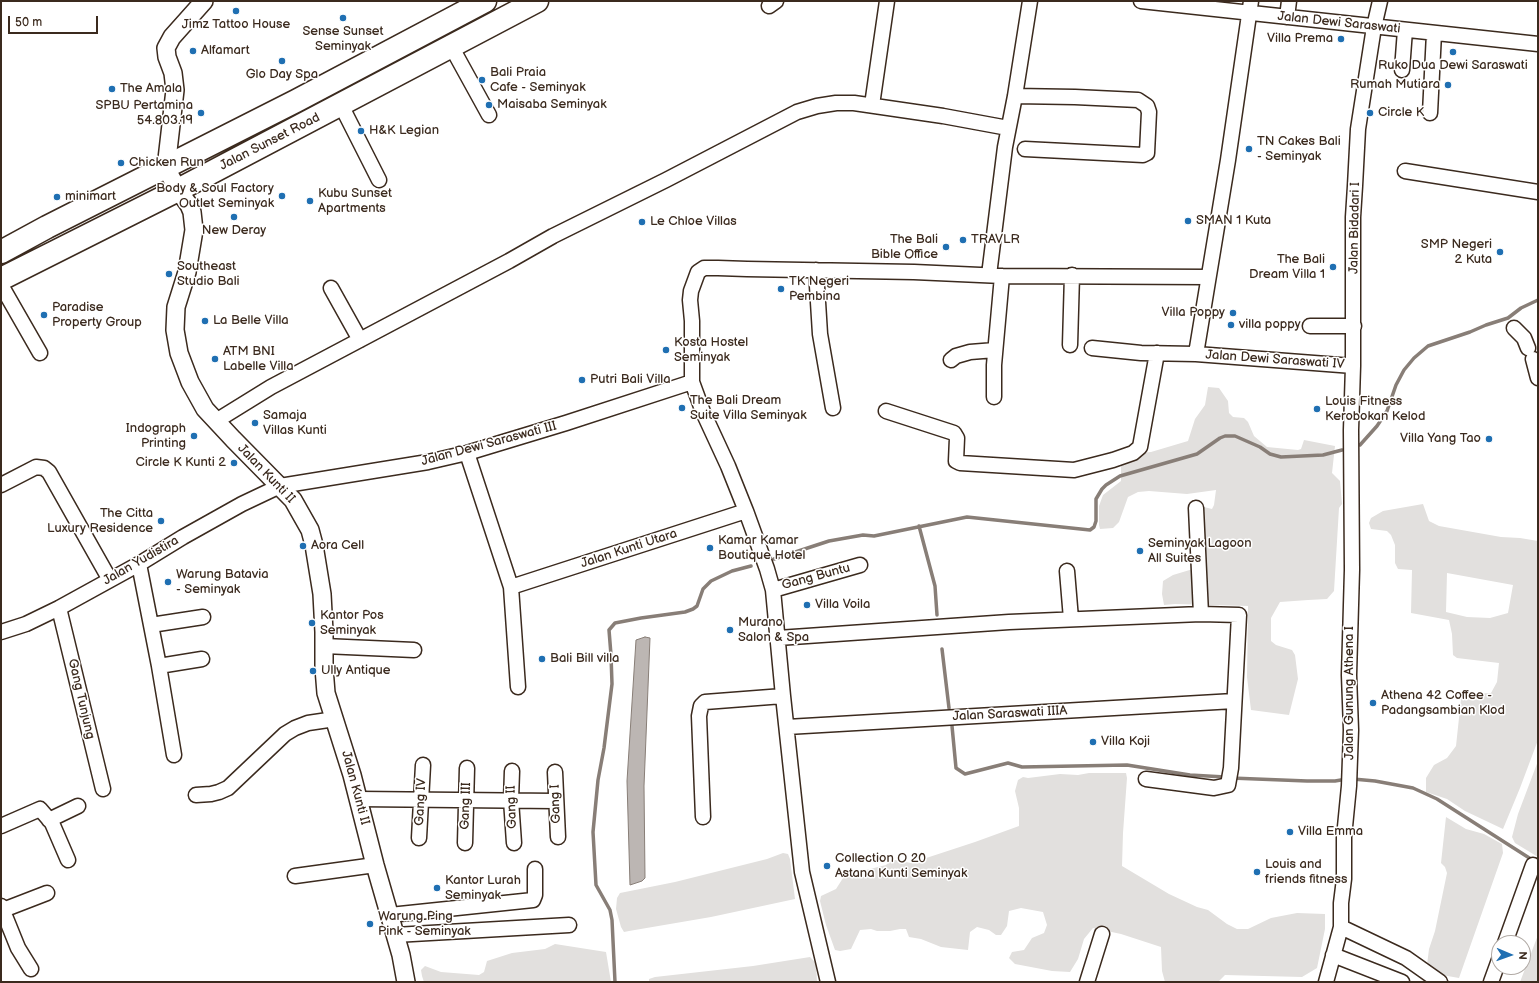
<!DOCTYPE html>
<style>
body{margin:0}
#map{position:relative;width:1539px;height:983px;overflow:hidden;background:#fff;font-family:"Balsamiq Sans",sans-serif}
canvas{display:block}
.frame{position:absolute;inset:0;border:2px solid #3b2a1e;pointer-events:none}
.north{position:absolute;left:1491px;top:935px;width:40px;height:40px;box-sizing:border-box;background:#fff;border:1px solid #b1aaa5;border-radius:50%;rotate:92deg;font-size:11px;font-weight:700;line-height:16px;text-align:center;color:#3b2a1e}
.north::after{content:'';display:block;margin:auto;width:14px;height:18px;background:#1f6fb2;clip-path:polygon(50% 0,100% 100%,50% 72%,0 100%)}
.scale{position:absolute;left:8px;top:16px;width:90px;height:18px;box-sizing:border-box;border:2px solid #3b2a1e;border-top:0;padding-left:5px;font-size:12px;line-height:14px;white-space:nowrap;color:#3b2a1e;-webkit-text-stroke:3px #fff;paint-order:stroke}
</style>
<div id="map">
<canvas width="1539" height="983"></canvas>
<div class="frame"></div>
<div class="north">N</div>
<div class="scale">50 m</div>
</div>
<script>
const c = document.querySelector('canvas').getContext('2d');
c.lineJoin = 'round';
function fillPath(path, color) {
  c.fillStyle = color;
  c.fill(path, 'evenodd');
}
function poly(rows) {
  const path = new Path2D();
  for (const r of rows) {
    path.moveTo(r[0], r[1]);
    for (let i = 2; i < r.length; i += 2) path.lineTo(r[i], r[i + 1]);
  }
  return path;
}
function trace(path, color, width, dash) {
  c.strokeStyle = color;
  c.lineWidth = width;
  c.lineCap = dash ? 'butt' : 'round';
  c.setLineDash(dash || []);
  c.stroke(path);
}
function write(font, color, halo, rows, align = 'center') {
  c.font = font + ' "Balsamiq Sans",sans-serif';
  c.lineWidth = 3;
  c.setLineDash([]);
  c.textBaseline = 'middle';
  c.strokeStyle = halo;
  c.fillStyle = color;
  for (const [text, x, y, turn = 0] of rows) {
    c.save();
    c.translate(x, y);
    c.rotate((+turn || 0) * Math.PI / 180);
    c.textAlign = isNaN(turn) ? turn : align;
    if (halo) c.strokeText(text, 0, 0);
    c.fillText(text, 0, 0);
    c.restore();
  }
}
fillPath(poly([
 [1208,387,1219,388,1228,401,1229,413,1233,417,1244,418,1248,422,1254,436,1267,447,1298,450,1301,449,1304,440,1335,446,1332,473,1340,481,1342,504,1339,508,1334,591,1327,599,1308,600,1280,602,1271,618,1271,641,1276,645,1292,650,1295,655,1298,679,1289,715,1251,710,1247,677,1248,606,1175,604,1164,605,1162,594,1163,581,1173,575,1203,566,1204,507,1212,509,1214,505,1216,490,1187,494,1149,491,1138,492,1128,497,1119,522,1113,528,1100,529,1099,525,1099,506,1103,495,1121,481,1121,464,1140,453,1151,452,1188,441,1195,419,1205,405],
 [1423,504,1429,521,1439,526,1501,537,1520,538,1538,541,1538,740,1520,788,1503,829,1465,811,1447,799,1426,792,1426,778,1434,765,1447,758,1456,746,1461,699,1470,694,1491,693,1497,682,1499,663,1457,658,1453,655,1452,634,1449,620,1411,613,1412,570,1398,569,1395,563,1395,545,1391,535,1387,531,1371,529,1369,523,1371,518,1383,511],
 [1447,573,1513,585,1508,613,1490,618,1467,617,1446,612],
 [1538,761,1538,857,1515,843,1512,837,1518,814],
 [1089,773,1126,773,1127,778,1123,833,1122,866,1169,894,1197,907,1208,910,1227,924,1237,929,1248,929,1271,918,1297,913,1325,914,1325,929,1317,968,1302,977,1225,975,1218,982,1165,982,1162,971,1161,947,1121,934,1093,928,1084,939,1078,959,1070,972,1052,971,1015,964,1009,958,1012,952,1024,950,1032,938,1044,933,1047,925,1043,912,1021,908,1009,911,1007,926,1001,935,996,935,989,930,977,927,970,932,968,950,941,947,921,939,909,937,906,929,900,929,890,931,877,931,871,929,860,930,851,949,840,951,835,950,826,925,820,901,821,896,836,889,843,878,854,873,886,865,890,861,895,860,911,863,975,842,1019,826,1019,808,1015,791,1018,780,1023,777,1028,778,1060,774,1078,775],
 [1446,817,1466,829,1484,834,1502,844,1503,853,1459,978,1442,975,1427,965,1429,949,1435,931,1447,873,1445,867,1441,863],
 [783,853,788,854,790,859,795,899,711,917,629,931,624,932,621,927,616,909,617,898,620,893,675,882,767,859],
 [1538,935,1538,982,1520,982],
 [555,944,606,952,611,982,424,982,422,976,421,970,425,966,441,972,479,975,484,972,487,961,512,953,545,949],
 [810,957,816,963,817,982,649,982,649,979,655,977,753,966]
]), '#e2e0de');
const water = poly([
 [645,637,650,638,644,786,645,878,642,881,630,885,627,781,636,640,645,637]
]);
fillPath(water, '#bcb6b3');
trace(water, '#887e77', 1);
trace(poly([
 [1360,445,1377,426,1387,411,1396,385,1404,370,1414,358,1428,346,1470,332,1486,325,1508,318,1521,308,1538,300],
 [919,526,935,586,937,615],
 [774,559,829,541,863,535,874,536,967,517,1090,530,1094,527,1096,521,1096,499,1102,489,1106,485,1120,476,1197,454,1220,438,1225,436,1235,436,1260,447,1270,454,1281,457,1323,455,1342,450],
 [942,649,949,708],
 [952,726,956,768,965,774,1008,763,1022,767,1127,765,1190,775,1225,777],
 [1231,778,1307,781,1335,781,1347,779],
 [1353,779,1375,781,1413,788,1437,799,1534,861],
 [615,982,612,920,610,910,596,885,593,832,598,780,604,748,612,684,611,655,609,630,615,623,641,618,685,612,693,609,697,606,703,589,711,581,732,571,751,566]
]), '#887e77', 3.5);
const minor = poly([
 [1141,1,1538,44],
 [769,6,776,1],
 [1287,17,1289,1],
 [451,46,489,115],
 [1402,70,1405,30],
 [1015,96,1075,97,1138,100,1147,106,1149,112,1147,153,1143,155,1025,149],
 [341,105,379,180],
 [872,105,887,1],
 [1430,113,1434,33],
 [1405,171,1538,192],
 [816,270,820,334,833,408],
 [989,275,1005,147,1015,96,1030,1],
 [1,285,40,353],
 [331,288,360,340],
 [1310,326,1354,326],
 [1514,328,1524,338,1528,348],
 [1070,345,1072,275],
 [1092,348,1141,353,1196,354,1353,366],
 [1196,354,1228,160,1251,1],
 [1533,359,1538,378],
 [951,360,956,356,970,352,995,350],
 [994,397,994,365,1002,276],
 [886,411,954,433,957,438,956,461,960,463,1074,470,1113,460,1133,453,1140,447,1157,353],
 [216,421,271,387,509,261,553,236,666,180,797,112,817,106,836,103,854,103,943,116,1008,128],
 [467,453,511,587,518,687],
 [1,485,36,467,44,468,49,472,110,580],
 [1196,508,1201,614],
 [139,564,159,666,174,755],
 [1067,571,1071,619],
 [511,587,746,511],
 [773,590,860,565],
 [59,608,103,789],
 [151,625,203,617],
 [1,632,26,624,59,608,139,564,183,537,242,504,280,486,428,462,467,453,566,423,692,382],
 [778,638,1009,622,1201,614,1239,615,1231,768,1228,785,1214,788,1146,779],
 [324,646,414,650],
 [159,666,202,659],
 [787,727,1234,701],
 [512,771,511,800,514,843],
 [555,772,558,837],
 [196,795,211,794,219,792,228,788,285,734,295,728,308,723,335,719],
 [358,799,555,801],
 [703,817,699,716,701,706,705,702,783,696],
 [49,820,78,806],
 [1,826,40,809,52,823,68,860],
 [419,838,423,765],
 [465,843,467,768],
 [295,876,375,865],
 [1,906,18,948,31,969],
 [3,910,47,893],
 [390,915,533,900,535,895,535,869],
 [1341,927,1406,958,1440,982],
 [395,935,569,925],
 [1505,943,1533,865],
 [1333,955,1402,982],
 [828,982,802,872,783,696,773,590,767,569,746,511,728,466,703,412,692,382,692,321,690,300,691,291,698,272,704,268,718,268,747,269,914,272,1002,276,1208,277],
 [1087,982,1102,934],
 [1326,982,1341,927,1341,903,1344,879,1344,837,1349,786,1351,730,1349,675,1352,570,1351,430,1353,366,1353,217,1355,186,1358,129,1374,27,1380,1],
 [1491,982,1499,960]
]);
const tertiary = poly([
 [204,1,172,37,166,48,167,57,173,73,175,90,166,168,178,190,189,205,192,212,194,230,187,272,176,307,175,330,179,353,190,382,205,409,233,439,293,500,310,530,314,545,322,594,324,632,324,668,326,693,352,775,375,865,401,955,406,982]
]);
const trunk = poly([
 [1,252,47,227,296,101,485,1],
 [1,279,178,190,537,1]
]);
trace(minor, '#3b2a1e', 17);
trace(tertiary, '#3b2a1e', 20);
trace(trunk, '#3b2a1e', 25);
trace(minor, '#fff', 14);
trace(tertiary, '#fff', 17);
trace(trunk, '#fff', 22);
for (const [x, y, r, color] of [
 [236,11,4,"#1f6fb2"],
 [343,18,4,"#1f6fb2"],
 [1341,39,4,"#1f6fb2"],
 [193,51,4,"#1f6fb2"],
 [1453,52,4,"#1f6fb2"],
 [282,61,4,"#1f6fb2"],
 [482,80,4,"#1f6fb2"],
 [1448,85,4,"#1f6fb2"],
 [112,89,4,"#1f6fb2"],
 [489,105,4,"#1f6fb2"],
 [201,113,4,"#1f6fb2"],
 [1370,113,4,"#1f6fb2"],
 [361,131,4,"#1f6fb2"],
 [1249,149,4,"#1f6fb2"],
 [121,163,4,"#1f6fb2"],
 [282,196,4,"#1f6fb2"],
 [57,197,4,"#1f6fb2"],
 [310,201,4,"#1f6fb2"],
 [234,217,4,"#1f6fb2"],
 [1188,221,4,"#1f6fb2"],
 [642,222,4,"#1f6fb2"],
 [963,240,4,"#1f6fb2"],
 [946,247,4,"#1f6fb2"],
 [1500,252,4,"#1f6fb2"],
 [1333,267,4,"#1f6fb2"],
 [169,274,4,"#1f6fb2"],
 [781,289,4,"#1f6fb2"],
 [1233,313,4,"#1f6fb2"],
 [44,315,4,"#1f6fb2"],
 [205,321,4,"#1f6fb2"],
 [1231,325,4,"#1f6fb2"],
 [666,350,4,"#1f6fb2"],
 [215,359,4,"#1f6fb2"],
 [582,380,4,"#1f6fb2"],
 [682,408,4,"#1f6fb2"],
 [1317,409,4,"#1f6fb2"],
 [255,423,4,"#1f6fb2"],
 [194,436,4,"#1f6fb2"],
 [1489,439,4,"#1f6fb2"],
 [234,463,4,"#1f6fb2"],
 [161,521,4,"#1f6fb2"],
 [303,546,4,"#1f6fb2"],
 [710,548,4,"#1f6fb2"],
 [1140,551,4,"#1f6fb2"],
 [168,582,4,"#1f6fb2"],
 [807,605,4,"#1f6fb2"],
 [312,623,4,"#1f6fb2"],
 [730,630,4,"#1f6fb2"],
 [542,659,4,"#1f6fb2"],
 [313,671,4,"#1f6fb2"],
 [1373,703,4,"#1f6fb2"],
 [1093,742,4,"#1f6fb2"],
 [1290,832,4,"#1f6fb2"],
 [827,866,4,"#1f6fb2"],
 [1257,872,4,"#1f6fb2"],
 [437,888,4,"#1f6fb2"],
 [370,924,4,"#1f6fb2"]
]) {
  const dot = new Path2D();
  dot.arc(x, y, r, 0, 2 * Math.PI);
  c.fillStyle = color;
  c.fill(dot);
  trace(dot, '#fff', 1.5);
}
write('13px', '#3b2a1e', '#fff', [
 ["Jalan Dewi Saraswati",1339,23,6],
 ["Jalan Sunset Road",270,142,-27],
 ["Jalan Bidadari I",1355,228,-89],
 ["Jalan Dewi Saraswati IV",1275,360,4],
 ["Jalan Dewi Saraswati III",489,444,-15],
 ["Jalan Kunti II",266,474,46],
 ["Jalan Kunti Utara",629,549,-18],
 ["Jalan Yudistira",141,561,-30],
 ["Gang Buntu",816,577,-15],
 ["Jalan Gunung Athena I",1350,693,-90],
 ["Gang Tunjung",81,699,77],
 ["Jalan Saraswati IIIA",1010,714,-3],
 ["Jalan Kunti II",355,788,75],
 ["Gang IV",421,802,-87],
 ["Gang I",556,804,-92],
 ["Gang III",466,806,-88],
 ["Gang II",512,807,-92]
]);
write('13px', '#3b2a1e', '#fff', [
 ["Jimz Tattoo House",236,25,"center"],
 ["Sense Sunset",343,32,"center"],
 ["Seminyak",343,47,"center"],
 ["Villa Prema",1333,39,"right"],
 ["Alfamart",201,51],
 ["Ruko Dua Dewi Saraswati",1453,66,"center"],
 ["Bali Praia",490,73],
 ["Cafe - Seminyak",490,88],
 ["Glo Day Spa",282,75,"center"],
 ["Rumah Mutiara",1440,85,"right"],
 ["The Amala",120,89],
 ["Maisaba Seminyak",497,105],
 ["SPBU Pertamina",193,106,"right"],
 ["54.803.19",193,121,"right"],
 ["Circle K",1378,113],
 ["H&K Legian",369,131],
 ["TN Cakes Bali",1257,142],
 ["- Seminyak",1257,157],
 ["Chicken Run",129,163],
 ["Body & Soul Factory",274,189,"right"],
 ["Outlet Seminyak",274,204,"right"],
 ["Kubu Sunset",318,194],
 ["Apartments",318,209],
 ["minimart",65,197],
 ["SMAN 1 Kuta",1196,221],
 ["Le Chloe Villas",650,222],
 ["New Deray",234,231,"center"],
 ["The Bali",938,240,"right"],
 ["Bible Office",938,255,"right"],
 ["TRAVLR",971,240],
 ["SMP Negeri",1492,245,"right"],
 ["2 Kuta",1492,260,"right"],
 ["The Bali",1325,260,"right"],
 ["Dream Villa 1",1325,275,"right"],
 ["Southeast",177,267],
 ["Studio Bali",177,282],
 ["TK Negeri",789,282],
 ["Pembina",789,297],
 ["Paradise",52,308],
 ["Property Group",52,323],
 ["Villa Poppy",1225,313,"right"],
 ["La Belle Villa",213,321],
 ["villa poppy",1239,325],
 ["Kosta Hostel",674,343],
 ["Seminyak",674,358],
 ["ATM BNI",223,352],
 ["Labelle Villa",223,367],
 ["Putri Bali Villa",590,380],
 ["The Bali Dream",690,401],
 ["Suite Villa Seminyak",690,416],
 ["Louis Fitness",1325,402],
 ["Kerobokan Kelod",1325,417],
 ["Samaja",263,416],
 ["Villas Kunti",263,431],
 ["Indograph",186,429,"right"],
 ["Printing",186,444,"right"],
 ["Villa Yang Tao",1481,439,"right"],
 ["Circle K Kunti 2",226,463,"right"],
 ["The Citta",153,514,"right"],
 ["Luxury Residence",153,529,"right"],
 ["Kamar Kamar",718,541],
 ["Boutique Hotel",718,556],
 ["Seminyak Lagoon",1148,544],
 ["All Suites",1148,559],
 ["Aora Cell",311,546],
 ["Warung Batavia",176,575],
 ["- Seminyak",176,590],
 ["Villa Voila",815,605],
 ["Kantor Pos",320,616],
 ["Seminyak",320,631],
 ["Murano",738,623],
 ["Salon & Spa",738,638],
 ["Bali Bill villa",550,659],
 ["Ully Antique",321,671],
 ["Athena 42 Coffee -",1381,696],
 ["Padangsambian Klod",1381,711],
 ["Villa Koji",1101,742],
 ["Villa Emma",1298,832],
 ["Collection O 20",835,859],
 ["Astana Kunti Seminyak",835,874],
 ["Louis and",1265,865],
 ["friends fitness",1265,880],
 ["Kantor Lurah",445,881],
 ["Seminyak",445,896],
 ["Warung Ping",378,917],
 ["Pink - Seminyak",378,932]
], 'left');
</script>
